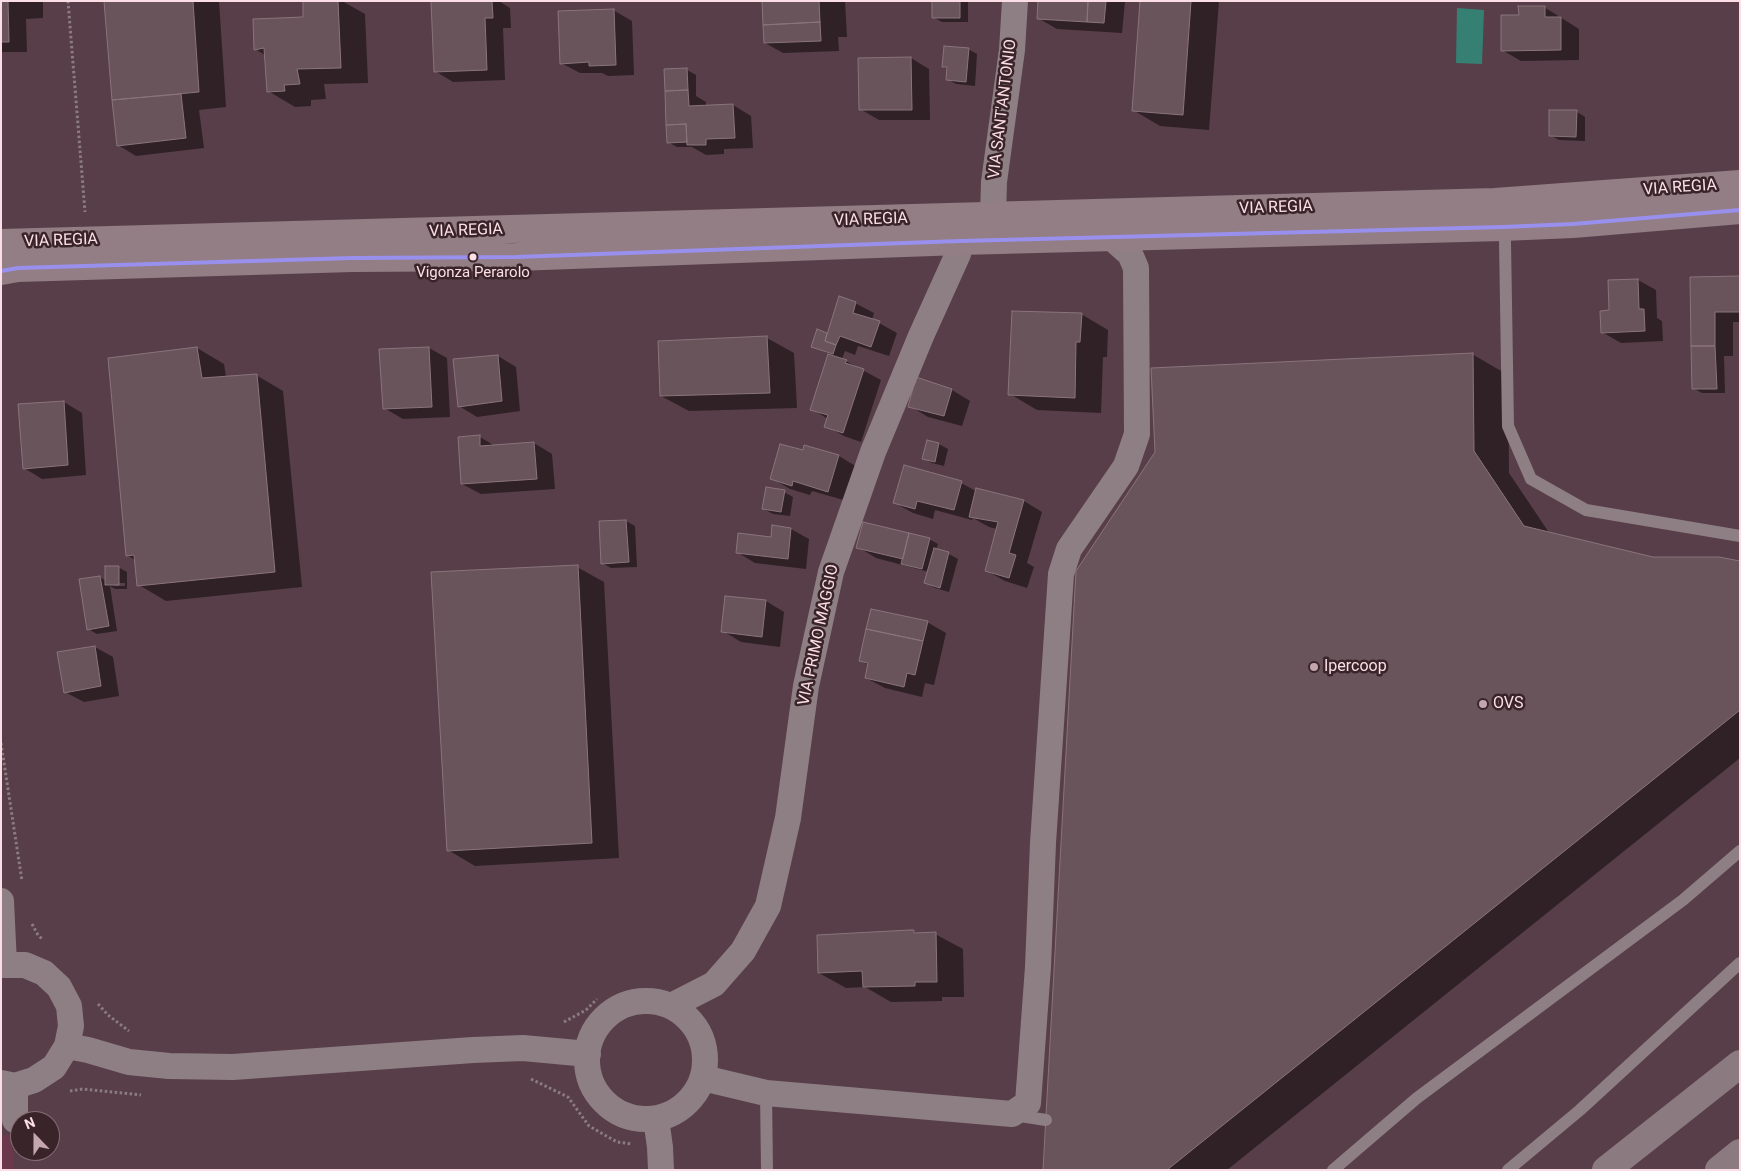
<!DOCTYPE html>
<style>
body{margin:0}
#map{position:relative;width:1741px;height:1171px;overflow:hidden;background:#583e48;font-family:Roboto,sans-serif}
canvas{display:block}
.frame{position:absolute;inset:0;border:2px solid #fcdee7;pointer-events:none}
.north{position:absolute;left:10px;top:1111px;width:50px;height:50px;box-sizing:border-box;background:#39242a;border:1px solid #876e76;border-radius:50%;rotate:338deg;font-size:14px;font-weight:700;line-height:20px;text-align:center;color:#fcdee7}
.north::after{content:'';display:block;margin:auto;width:18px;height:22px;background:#c3a6af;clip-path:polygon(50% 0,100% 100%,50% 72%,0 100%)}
</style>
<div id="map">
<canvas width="1741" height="1171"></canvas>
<div class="frame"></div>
<div class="north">N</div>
</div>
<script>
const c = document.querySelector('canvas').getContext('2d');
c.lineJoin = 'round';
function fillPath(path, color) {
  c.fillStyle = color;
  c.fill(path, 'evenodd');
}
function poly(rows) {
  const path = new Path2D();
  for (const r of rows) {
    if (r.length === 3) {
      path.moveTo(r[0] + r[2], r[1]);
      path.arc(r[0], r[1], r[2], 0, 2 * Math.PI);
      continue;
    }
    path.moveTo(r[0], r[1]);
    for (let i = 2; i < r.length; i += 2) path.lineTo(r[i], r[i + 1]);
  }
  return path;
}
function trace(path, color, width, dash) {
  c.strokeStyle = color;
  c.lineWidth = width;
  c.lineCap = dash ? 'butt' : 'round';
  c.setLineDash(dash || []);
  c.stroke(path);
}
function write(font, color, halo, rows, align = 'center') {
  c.font = font + ' Roboto,sans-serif';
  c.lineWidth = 5;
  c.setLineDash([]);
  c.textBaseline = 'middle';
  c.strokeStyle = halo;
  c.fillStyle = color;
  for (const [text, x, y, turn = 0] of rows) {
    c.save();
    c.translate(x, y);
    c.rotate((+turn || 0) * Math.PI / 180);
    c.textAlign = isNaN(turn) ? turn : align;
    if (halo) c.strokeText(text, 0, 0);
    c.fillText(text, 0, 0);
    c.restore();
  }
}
fillPath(poly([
 [1,1135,12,1135,14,1170,1,1170]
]), '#6a384a');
fillPath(poly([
 [1457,8,1484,10,1482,64,1456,63]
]), '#358073');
fillPath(poly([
 [1,1,43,1,43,18,26,19,27,52,1,52],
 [106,1,219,1,226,107,199,110,204,148,136,156,118,145,117,101,113,99],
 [304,1,342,1,365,14,368,83,324,84,326,99,311,100,311,106,295,107,268,91,265,55,255,49,304,18],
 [433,1,499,1,510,8,511,28,503,28,505,80,453,82,435,71],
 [763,1,845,1,847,37,838,37,839,51,783,53,765,43],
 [933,1,968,1,968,22,942,22,933,17],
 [1040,1,1125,1,1122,33,1057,29,1038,18],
 [1141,1,1219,1,1209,130,1160,126,1133,110],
 [1544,7,1579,29,1579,60,1521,61,1502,50,1520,16],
 [613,10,632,21,634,75,608,76,602,73,580,73,561,63],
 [968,49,977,54,975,86,956,84,947,79,948,69,944,67],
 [911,58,929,69,930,120,879,120,860,109],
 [687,70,696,75,696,96,706,102,706,107,733,105,751,116,753,148,724,149,724,154,706,155,692,147,677,147,668,142],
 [1577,112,1585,117,1585,141,1559,140,1550,135],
 [1692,278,1740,278,1740,322,1733,322,1733,356,1724,356,1725,393,1702,393,1693,388],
 [1638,280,1656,290,1657,318,1662,321,1663,341,1621,343,1602,332,1610,312],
 [855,303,874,313,872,320,879,323,897,333,889,356,858,346,855,355,845,351,842,359,881,380,861,442,844,436,826,426,828,419,812,409,829,354,813,346,818,331,828,335],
 [1081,314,1108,330,1107,357,1103,357,1101,413,1037,410,1010,394],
 [767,338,794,353,797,408,689,411,661,396],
 [197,348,224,364,226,377,256,375,283,391,302,587,166,601,139,585,135,560,127,555],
 [429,348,447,358,450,417,403,419,384,408],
 [1472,354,1508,375,1509,473,1550,534,1653,559,1740,562,1740,758,1227,1170,1044,1170],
 [498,356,516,367,520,411,477,417,459,406],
 [917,378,952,390,970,401,962,426,928,417,910,406],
 [64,402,82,413,86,475,42,479,24,468],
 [480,437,495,446,534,443,552,454,555,489,481,494,462,484],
 [928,441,939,444,948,449,944,466,932,463,923,458],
 [805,446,839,456,857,467,847,501,812,491,810,495,790,489,771,478,804,452],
 [961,483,976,491,977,490,1024,501,1042,512,1027,563,1034,567,1027,588,1005,581,987,571,997,529,989,527,973,518,972,520,935,510,933,519,913,513,895,503],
 [784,492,793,497,790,516,773,514,764,509],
 [626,521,635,526,637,567,611,568,602,563,600,523],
 [791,529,809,539,806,569,755,563,737,552,772,538],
 [929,539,938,544,936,550,949,554,958,559,949,592,935,588,926,583,929,572,876,558,858,547],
 [118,567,127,572,127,589,115,589,110,586,117,631,97,634,88,629,100,577,106,581],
 [114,583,125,583,125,586,114,586],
 [577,567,604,582,619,858,475,866,448,850],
 [726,597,766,601,784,612,780,647,741,642,723,631],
 [927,622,946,633,934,685,925,683,922,697,885,688,866,678,869,665,861,661],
 [95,647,113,657,119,696,84,702,65,692],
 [914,931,918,934,935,934,963,949,964,997,942,997,942,1001,891,1002,865,987,846,988,819,973]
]), '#0007');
const building = poly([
 [1,1,8,1,9,42,1,42,1,1],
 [104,1,193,1,199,92,112,100,104,1],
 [303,1,338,1,341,68,297,69,300,84,284,85,285,91,267,92,264,48,254,50,253,19,303,17,303,1],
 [431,1,492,1,493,18,485,18,487,70,434,72,431,1],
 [762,1,819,1,820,22,763,25,762,1],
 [932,1,960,1,960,18,932,18,932,1],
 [1038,1,1088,1,1087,22,1037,19,1038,1],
 [1088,1,1106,1,1104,23,1087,22,1088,1],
 [1140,1,1191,1,1183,115,1132,111,1140,1],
 [1518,6,1545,6,1545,17,1561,17,1561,50,1501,51,1501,15,1519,15,1518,6],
 [614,9,616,65,589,66,589,62,560,64,558,11,614,9],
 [820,22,821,41,764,43,763,25,820,22],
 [944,46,969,48,966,82,946,80,947,67,942,67,944,46],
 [911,57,912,110,859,110,858,58,911,57],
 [687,68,688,90,665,91,664,69,687,68],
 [688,90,689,106,733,104,735,138,706,139,706,145,687,145,686,124,666,125,665,91,688,90],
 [181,94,186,138,117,146,112,100,181,94],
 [1549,110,1577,110,1576,137,1549,136,1549,110],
 [686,124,687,142,667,143,666,125,686,124],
 [1740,276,1740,312,1715,312,1715,346,1691,346,1690,277,1740,276],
 [1638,279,1639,309,1644,309,1645,331,1601,333,1600,311,1609,310,1608,280,1638,279],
 [839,296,856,302,853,313,880,321,871,347,840,336,836,345,825,341,839,296],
 [1012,311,1082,313,1080,342,1076,342,1075,398,1008,395,1012,311],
 [817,329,827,333,825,341,836,345,833,354,811,347,817,329],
 [767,336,770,393,660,396,658,341,767,336],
 [1691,346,1715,346,1717,389,1692,389,1691,346],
 [197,347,202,378,257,374,275,572,137,586,134,555,126,556,108,358,197,347],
 [429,347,432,407,383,409,379,349,429,347],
 [1473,353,1474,451,1524,526,1653,557,1719,557,1740,561,1740,710,1167,1170,1043,1170,1076,571,1155,452,1151,368,1473,353],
 [828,354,847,360,845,363,864,369,843,433,824,427,828,415,810,410,828,354],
 [498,355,502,401,458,407,453,359,498,355],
 [916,377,952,389,944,416,908,407,916,377],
 [64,401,68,465,23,469,18,404,64,401],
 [480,435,480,446,534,442,537,479,461,484,458,437,480,435],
 [927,440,939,443,935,462,922,459,927,440],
 [780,444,803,450,804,445,839,455,828,492,793,481,792,486,770,479,780,444],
 [904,465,962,481,954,510,917,501,915,509,893,503,904,465],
 [766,487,785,490,781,512,762,509,766,487],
 [976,488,1024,500,1009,553,1016,555,1009,578,985,571,998,522,969,517,976,488],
 [626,520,629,562,601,564,599,521,626,520],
 [863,522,909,533,903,559,856,548,863,522],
 [772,525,791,528,788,559,736,553,738,533,771,537,772,525],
 [909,533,930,538,922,569,901,564,909,533],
 [934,548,949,552,940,588,924,583,934,548],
 [578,565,592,843,447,851,431,572,578,565],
 [105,566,119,566,119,585,105,585,105,566],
 [100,576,109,626,87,630,79,579,100,576],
 [725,596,766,600,762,637,721,632,725,596],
 [871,609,928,621,923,641,866,629,871,609],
 [866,629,923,641,915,675,907,673,904,687,865,678,868,663,859,661,866,629],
 [95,646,101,686,64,693,57,652,95,646],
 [910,930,914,930,914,933,936,932,937,982,915,982,915,986,863,987,862,971,818,973,817,935,910,930]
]);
fillPath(building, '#6a545c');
trace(building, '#8a747b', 1);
trace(poly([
 [68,1,85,212],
 [1,743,22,881],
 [32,924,38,935,42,939],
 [98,1004,108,1015,129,1031],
 [564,1022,586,1010,597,999],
 [531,1079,568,1097,589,1126,617,1142,632,1144],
 [70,1091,83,1089,141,1095]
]), '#8b7c81', 3, [2.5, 2.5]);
trace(poly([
 [1503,227,1505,241,1508,426,1531,479,1586,510,1740,536],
 [766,1093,767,1170],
 [1014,1115,1046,1120],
 [1333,1170,1417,1098,1683,900,1740,851],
 [1508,1170,1580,1110,1740,963]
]), '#8e7f84', 12);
trace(poly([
 [993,216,994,182,1012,50,1015,1],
 [1,901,4,964],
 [1,965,25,965,44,973,59,987,69,1006,71,1026,67,1046,54,1067,34,1080,15,1086,1,1083],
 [646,1060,59],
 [671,1006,714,984,743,951,768,906,788,818,806,686,831,572,873,452,921,336,958,254,960,241],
 [67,1046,88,1050,129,1062,169,1066,233,1067,473,1050,523,1048,588,1054],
 [703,1078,766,1093,1012,1114,1028,1103,1038,967,1043,843,1061,574,1069,549,1126,466,1137,434,1136,268,1130,254,1111,237],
 [15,1086,15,1120],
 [656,1119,660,1147,661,1170]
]), '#8e7f84', 26);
trace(poly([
 [1,243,1495,202,1740,184],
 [1,271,18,268,352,258,516,257,960,241,1503,227,1573,224,1740,210]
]), '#927e84', 28);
trace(poly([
 [1606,1170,1740,1064],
 [1719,1170,1740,1153]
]), '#8b7a7f', 28);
trace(poly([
 [1,271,18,268,352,258,516,257,960,241,1503,227,1573,224,1740,210]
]), '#9990ee', 4);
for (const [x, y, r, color] of [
 [473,257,4.5,"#fcdee7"],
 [1314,667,5,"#c3a6af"],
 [1483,704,5,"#c3a6af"]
]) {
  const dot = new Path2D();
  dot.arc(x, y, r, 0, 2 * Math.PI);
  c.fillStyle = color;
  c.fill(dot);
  trace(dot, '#39242a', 2);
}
write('15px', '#fcdee7', '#39242a', [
 ["Vigonza Perarolo",473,273]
]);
write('16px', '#fcdee7', '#39242a', [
 ["VIA SANT'ANTONIO",1003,109,-83],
 ["VIA REGIA",1680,188,-4],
 ["VIA REGIA",1276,208,-2],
 ["VIA REGIA",871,220,-2],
 ["VIA REGIA",466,231,-2],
 ["VIA REGIA",61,241,-2],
 ["VIA PRIMO MAGGIO",819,635,-78]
]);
write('16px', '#fcdee7', '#39242a', [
 ["Ipercoop",1324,667],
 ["OVS",1493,704]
], 'left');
</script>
